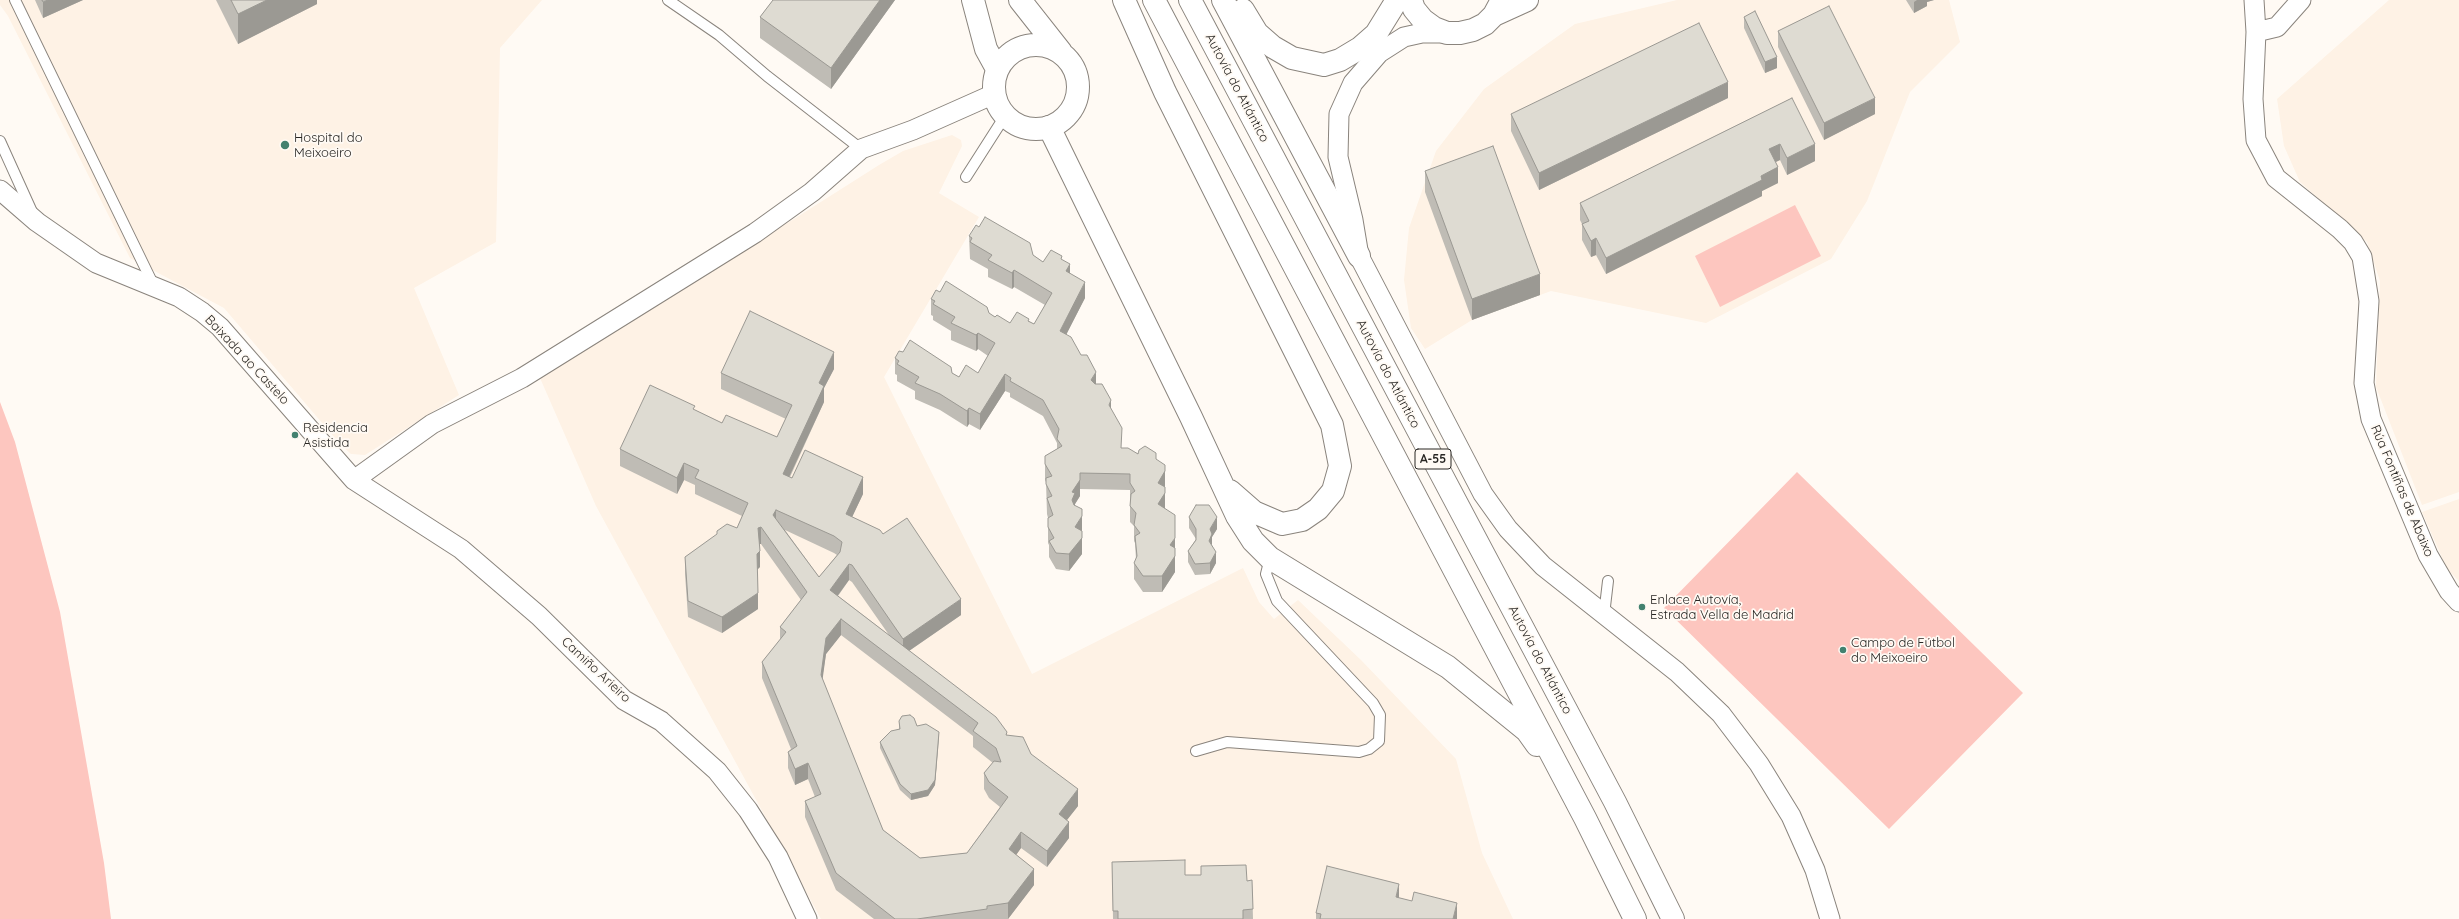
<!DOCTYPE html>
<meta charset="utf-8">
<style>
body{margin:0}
canvas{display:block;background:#fffaf4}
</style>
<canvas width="2459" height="919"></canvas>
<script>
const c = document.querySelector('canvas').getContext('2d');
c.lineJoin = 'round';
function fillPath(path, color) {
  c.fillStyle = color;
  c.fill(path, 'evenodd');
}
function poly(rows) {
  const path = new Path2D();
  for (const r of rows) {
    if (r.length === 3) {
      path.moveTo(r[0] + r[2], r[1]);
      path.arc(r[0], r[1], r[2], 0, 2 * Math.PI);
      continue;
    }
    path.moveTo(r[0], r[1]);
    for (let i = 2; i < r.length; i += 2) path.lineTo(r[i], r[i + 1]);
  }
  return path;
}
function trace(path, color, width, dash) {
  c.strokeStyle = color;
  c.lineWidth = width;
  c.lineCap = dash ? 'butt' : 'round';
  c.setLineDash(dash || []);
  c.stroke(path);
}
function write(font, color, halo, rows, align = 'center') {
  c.font = font + ' Quicksand,sans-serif';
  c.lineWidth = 3.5;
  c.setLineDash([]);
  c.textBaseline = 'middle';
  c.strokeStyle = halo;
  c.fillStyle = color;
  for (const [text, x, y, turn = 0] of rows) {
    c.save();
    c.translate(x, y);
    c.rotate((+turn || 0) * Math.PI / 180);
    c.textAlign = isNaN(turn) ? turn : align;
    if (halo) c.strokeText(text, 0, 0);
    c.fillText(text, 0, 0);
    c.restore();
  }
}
fillPath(poly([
 [0,0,542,0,500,48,496,242,414,288,459,395,365,455,351,454,340,444,224,308,130,258,8,16,0,5],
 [1677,0,1949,0,1960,42,1910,92,1867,201,1831,259,1706,323,1551,291,1472,320,1425,349,1411,328,1404,280,1409,228,1436,151,1484,89,1575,24],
 [2389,0,2459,0,2459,492,2422,505,2376,387,2380,281,2367,242,2300,182,2284,146,2277,99],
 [952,135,961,140,962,146,939,193,979,217,884,377,1032,674,1243,568,1259,602,1274,619,1298,600,1361,660,1456,759,1482,853,1513,919,821,919,596,506,540,378,705,272,794,219,879,165,903,151],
 [2459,499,2459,581,2447,569,2422,512]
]), '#fef2e5');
fillPath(poly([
 [1795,205,1821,256,1720,307,1695,256],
 [0,402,15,442,60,612,104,863,111,919,0,919],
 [1797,472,2023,693,1889,829,1664,608]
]), '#fdc6bf');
const lane = poly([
 [15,0,154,286],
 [668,0,719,35,767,76,861,149],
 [0,141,33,214],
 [966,177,1005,116],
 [1604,615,1608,581],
 [1196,751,1227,742,1359,752,1369,749,1379,741,1380,715,1373,703,1277,601,1266,574,1270,558]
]);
const street = poly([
 [2254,0,2256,32,2277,27,2301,0],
 [2256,32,2253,99,2256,140,2276,178,2340,229,2353,242,2362,257,2369,301,2364,383,2371,419,2428,555,2449,591,2459,602],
 [1447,33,1422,33,1404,37,1379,53,1353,83,1339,114,1338,157,1353,220,1359,256,1483,494,1508,529,1543,566,1677,672,1721,714,1759,764,1791,816,1815,870,1830,919],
 [0,190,37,222,96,263,179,297,202,312,220,327,354,480,461,549,539,616,624,700,661,721,717,771,748,810,778,857,807,919],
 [354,480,432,424,522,378,755,233,812,192,861,149,913,130,994,94]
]);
const secondary = poly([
 [973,0,986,49,997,69],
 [1020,0,1061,52],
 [1411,0,1414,9,1423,20,1434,28,1447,33,1460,33,1473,30,1485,24,1494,15,1502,0],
 [1494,15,1527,0],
 [1036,87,42]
]);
const highway = poly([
 [1124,0,1165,92,1332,425,1340,466,1333,491,1318,509,1302,520,1282,524,1254,512,1230,491],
 [1154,0,1585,818,1635,919],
 [1190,0,1615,802,1673,919],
 [1223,0,1359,256],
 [1243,10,1257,33,1273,47,1292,58,1324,65,1340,60,1360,48,1376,34,1397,0],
 [1049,127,1191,417,1237,516,1253,541,1270,558,1448,667,1527,731,1537,745]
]);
trace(lane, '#8a847d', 12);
trace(street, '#8a847d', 21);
trace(secondary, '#8a847d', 24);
trace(highway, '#8a847d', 24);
trace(lane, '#fff', 10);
trace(street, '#fff', 19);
trace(secondary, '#fff', 22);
trace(highway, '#fff', 22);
fillPath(poly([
 [35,0,83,0,43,18],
 [216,0,317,0,317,4,238,44],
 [773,0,895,0,831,89,760,38,760,17],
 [1906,0,1934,0,1927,2,1927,6,1914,13],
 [1744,17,1777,68,1765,73,1744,28],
 [1778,31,1875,114,1824,140,1778,47],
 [1728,98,1539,190,1511,131,1511,114],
 [1792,98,1815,161,1787,175,1780,160,1776,162,1778,183,1762,191,1762,196,1606,274,1596,255,1591,257,1582,240,1582,224,1580,220,1580,203],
 [1425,171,1540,295,1472,320,1425,192],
 [969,236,1033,255,1043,262,1062,260,1085,298,1066,334,1111,409,1121,448,1156,459,1165,481,1165,508,1175,548,1175,572,1162,592,1143,592,1134,579,1134,563,1136,559,1135,543,1134,541,1134,526,1130,522,1130,490,1080,489,1080,496,1075,504,1075,505,1082,532,1082,554,1069,571,1056,569,1049,557,1049,545,1048,543,1048,518,1047,514,1046,482,1045,480,1045,456,1057,449,1057,443,1043,416,1010,397,1010,393,1005,391,980,430,969,424,967,427,940,410,915,399,915,391,897,381,897,375,895,374,895,358,952,373,959,377,978,373,988,356,978,349,976,351,951,340,951,331,933,320,933,316,931,315,931,299,940,292,989,313,995,317,1010,323,1029,321,1034,324,1045,305,1014,287,1012,289,988,277,988,269,970,259],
 [834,369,824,388,824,402,790,477,792,478,863,494,852,517,883,534,961,615,909,651,1007,735,1031,754,1078,806,1067,820,1069,838,1047,867,1021,848,1016,855,1034,885,1008,919,874,919,836,890,805,817,805,801,815,797,808,779,795,785,788,768,788,752,791,749,762,678,762,662,780,640,780,627,801,600,761,544,759,544,760,567,757,569,758,609,722,633,688,617,685,574,685,557,717,535,717,531,737,528,742,516,695,494,695,485,684,480,677,494,620,466,620,449,695,410,722,423,777,437,786,419,721,389,721,373],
 [785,530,834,553,837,555,819,577],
 [849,580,852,582,889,635,838,596],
 [841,635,973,736,973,747,993,763,984,773,984,789,989,798,1000,807,967,853,920,858,883,830,822,679,826,654],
 [1189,517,1217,529,1212,537,1212,545,1216,563,1210,574,1195,575,1188,562,1188,551,1196,539,1189,528],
 [899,721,917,726,939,738,935,785,928,796,911,800,900,790,880,748,880,742,899,729],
 [1112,862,1185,875,1247,881,1252,880,1253,919,1113,919],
 [1399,898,1457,919,1316,919,1316,913]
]), '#bfbcb5');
fillPath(poly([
 [48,0,83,0,43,18,43,2],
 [267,0,317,0,317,4,238,44,238,14],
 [880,0,895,0,831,89,831,68],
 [1917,0,1934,0,1927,2,1927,6,1914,13,1914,2],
 [1777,57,1777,68,1765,73,1765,62],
 [1728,82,1728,98,1539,190,1539,173],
 [1875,98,1875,114,1824,140,1824,123],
 [1780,144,1780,160,1769,165,1769,149],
 [1815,144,1815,161,1787,175,1787,158],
 [1778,167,1778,183,1762,191,1762,196,1606,274,1606,258],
 [1596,238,1596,255,1591,257,1591,241],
 [1070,264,1070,281,1066,271],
 [1014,270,1014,287,1012,289,1012,273],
 [1540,274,1540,295,1472,320,1472,299],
 [1085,282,1085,298,1060,347,1060,331],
 [978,333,978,349,976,351,976,335],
 [834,352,834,369,824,388,824,402,783,490,783,474,819,383],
 [1096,372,1096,388,1091,380],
 [1005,374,1005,391,980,430,980,414],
 [1111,400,1111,416,1109,405],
 [969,408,969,424,967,427,967,411],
 [684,463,684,480,677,494,677,478],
 [1165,465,1165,487,1158,483],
 [1080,473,1080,496,1075,504,1075,509,1072,517,1072,492],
 [863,477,863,494,846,530,846,514],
 [1165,487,1165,509,1158,504],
 [776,510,776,526,773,515],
 [1082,516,1082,554,1069,571,1069,554,1075,527],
 [1217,517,1217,529,1212,537,1212,545,1209,541,1210,529],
 [761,527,761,544,758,544,758,528],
 [1175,538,1175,554,1170,545],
 [1175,548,1175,572,1162,592,1162,576],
 [760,551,760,567,757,570,757,554],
 [1216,552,1216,563,1210,574,1210,563],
 [849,564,849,580,830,606,830,590],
 [758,593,758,609,722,633,722,617],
 [961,599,961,615,903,655,903,639],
 [841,619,841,635,826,654,821,691,821,675,826,638],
 [939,732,935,785,928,796,911,800,911,794],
 [808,763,808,779,795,785,795,769],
 [1078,789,1078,806,1059,830,1059,814],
 [1069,822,1069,838,1047,867,1047,851],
 [1021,832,1021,848,1009,865,1009,849],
 [1034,869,1034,885,1008,919,1008,903],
 [1399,884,1399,900,1396,897],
 [1457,903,1457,919,1453,919]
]), '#9b9993');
const building = poly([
 [42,0,48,0,43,2,42,0],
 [231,0,267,0,238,14,231,0],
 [773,0,880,0,831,68,760,17,773,0],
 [1829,6,1875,98,1824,123,1778,31,1829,6],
 [1755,11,1777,57,1765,62,1744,17,1755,11],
 [1699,23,1728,82,1539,173,1511,114,1699,23],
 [1792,98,1815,144,1787,158,1780,144,1769,149,1778,167,1761,176,1762,180,1606,258,1596,238,1591,241,1582,224,1589,221,1580,203,1792,98],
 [1493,146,1540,274,1472,299,1425,171,1493,146],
 [985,217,1030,243,1033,255,1043,262,1051,250,1062,256,1061,259,1070,264,1066,271,1085,282,1060,331,1071,337,1081,355,1087,355,1096,372,1091,380,1095,384,1102,384,1111,400,1109,405,1122,428,1121,448,1128,448,1138,454,1139,450,1145,446,1156,453,1156,459,1165,465,1165,471,1158,483,1165,487,1165,493,1158,504,1175,515,1175,538,1170,545,1175,548,1175,556,1162,576,1143,576,1134,563,1137,556,1135,536,1140,533,1134,525,1136,513,1130,506,1131,494,1135,491,1130,483,1130,474,1080,473,1080,480,1072,492,1075,493,1072,500,1074,505,1082,509,1082,516,1075,527,1082,531,1082,538,1069,554,1056,553,1049,541,1054,538,1048,527,1048,518,1053,515,1047,498,1052,496,1046,484,1046,478,1052,476,1045,464,1045,456,1062,446,1057,439,1059,429,1043,400,1010,381,1011,378,1005,374,980,414,969,408,967,411,940,394,915,383,919,377,897,364,899,361,895,358,899,351,903,352,910,340,951,367,952,373,959,377,966,365,978,373,995,343,978,333,976,335,951,323,955,317,933,304,935,301,931,299,936,290,940,292,946,281,987,307,989,313,995,317,997,315,1010,323,1017,312,1029,319,1028,321,1034,324,1052,293,1014,270,1012,273,988,260,992,255,970,242,972,238,969,236,976,225,979,227,985,217],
 [750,311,834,352,819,383,824,386,783,474,792,478,805,450,863,477,846,514,880,530,883,534,907,518,961,599,903,639,852,565,849,564,830,590,996,717,1007,732,1006,735,1023,737,1031,754,1078,789,1059,814,1069,822,1047,851,1021,832,1009,849,1034,869,1008,903,987,906,987,909,917,919,895,919,836,873,805,801,821,794,808,763,795,769,788,752,797,746,762,662,786,632,780,627,807,592,761,527,758,528,760,551,757,554,758,593,722,617,688,601,685,557,717,534,717,531,727,524,737,528,748,503,695,478,699,470,684,463,677,478,620,449,650,385,695,406,693,409,722,423,726,415,777,437,792,405,721,373,750,311],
 [776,510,834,536,842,542,840,552,819,577,773,515,776,510],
 [841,619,978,723,973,731,996,748,1001,762,994,761,984,773,989,782,1008,797,967,853,920,858,883,830,821,675,826,638,841,619],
 [1196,505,1209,505,1217,517,1210,529,1212,534,1209,541,1216,552,1210,563,1195,564,1188,551,1196,540,1196,529,1189,517,1196,505],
 [910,715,914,718,917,726,926,724,939,732,935,780,928,790,911,794,900,784,880,742,891,731,900,729,899,721,902,716,910,715],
 [1185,860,1185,875,1201,875,1201,866,1246,865,1247,881,1252,880,1253,909,1243,910,1243,919,1118,919,1118,911,1113,911,1112,862,1185,860],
 [1327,866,1399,884,1396,897,1412,901,1414,892,1457,903,1453,919,1320,919,1321,914,1316,913,1327,866]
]);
fillPath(building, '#dedbd2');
trace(building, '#9b9993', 1);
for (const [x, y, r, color] of [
 [285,145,5,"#42816f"],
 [295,435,4,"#42816f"],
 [1642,607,4,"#42816f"],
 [1843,650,4,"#42816f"]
]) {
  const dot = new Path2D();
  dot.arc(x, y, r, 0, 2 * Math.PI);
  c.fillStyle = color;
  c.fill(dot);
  trace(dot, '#fffaf4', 1.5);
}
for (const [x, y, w] of [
 [1433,459,36]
]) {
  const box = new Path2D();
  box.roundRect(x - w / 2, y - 10, w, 20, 3);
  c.fillStyle = '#fffaf4';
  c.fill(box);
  trace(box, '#282623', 1);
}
write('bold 12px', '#282623', null, [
 ["A-55",1433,459]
]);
write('13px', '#282623', '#fffaf4', [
 ["Autovía do Atlántico",1237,88,62],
 ["Baixada ao Castelo",247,360,47],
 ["Autovía do Atlántico",1388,374,62],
 ["Rúa Fontiñas de Abaixo",2402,491,67],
 ["Autovía do Atlántico",1540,660,62],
 ["Camiño Arieiro",596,670,43]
]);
write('13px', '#282623', '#fffaf4', [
 ["Hospital do",294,138],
 ["Meixoeiro",294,153],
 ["Residencia",303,428],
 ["Asistida",303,443],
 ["Enlace Autovía,",1650,600],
 ["Estrada Vella de Madrid",1650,615],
 ["Campo de Fútbol",1851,643],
 ["do Meixoeiro",1851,658]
], 'left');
</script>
